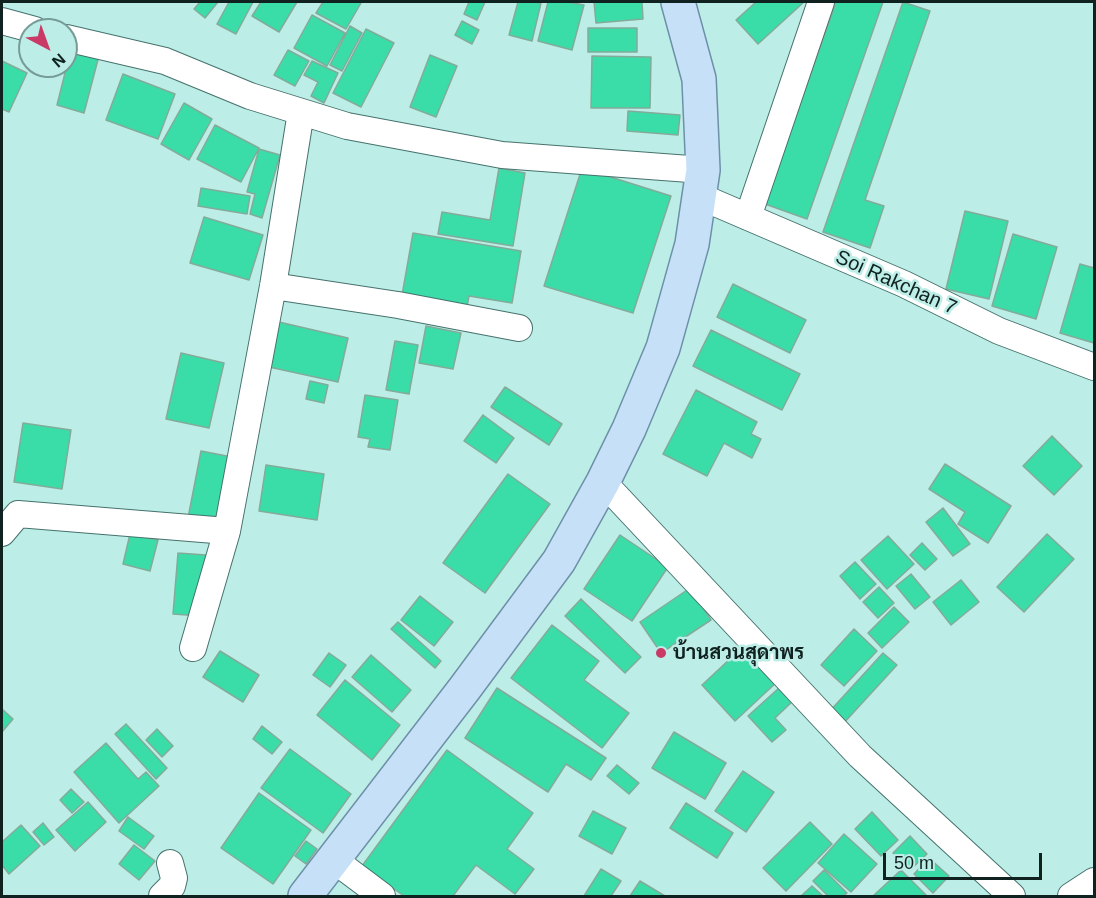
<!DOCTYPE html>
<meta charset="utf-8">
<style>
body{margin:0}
#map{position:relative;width:1096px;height:898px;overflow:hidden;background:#bdede7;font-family:Helvetica,sans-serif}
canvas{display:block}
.frame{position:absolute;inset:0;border:3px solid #0f2220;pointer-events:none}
.north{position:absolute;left:18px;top:18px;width:60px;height:60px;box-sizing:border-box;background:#bdede7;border:2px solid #779c97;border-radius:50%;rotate:139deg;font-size:16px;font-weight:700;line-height:24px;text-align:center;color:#0f2220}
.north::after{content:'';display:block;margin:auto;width:21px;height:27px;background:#c93b66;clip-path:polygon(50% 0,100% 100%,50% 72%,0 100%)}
.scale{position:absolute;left:883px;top:853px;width:159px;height:27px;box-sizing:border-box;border:3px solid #0f2220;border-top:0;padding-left:8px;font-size:18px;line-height:21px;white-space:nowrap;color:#0f2220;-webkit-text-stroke:4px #bdede7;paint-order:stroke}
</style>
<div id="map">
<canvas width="1096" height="898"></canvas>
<div class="frame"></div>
<div class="north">N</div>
<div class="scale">50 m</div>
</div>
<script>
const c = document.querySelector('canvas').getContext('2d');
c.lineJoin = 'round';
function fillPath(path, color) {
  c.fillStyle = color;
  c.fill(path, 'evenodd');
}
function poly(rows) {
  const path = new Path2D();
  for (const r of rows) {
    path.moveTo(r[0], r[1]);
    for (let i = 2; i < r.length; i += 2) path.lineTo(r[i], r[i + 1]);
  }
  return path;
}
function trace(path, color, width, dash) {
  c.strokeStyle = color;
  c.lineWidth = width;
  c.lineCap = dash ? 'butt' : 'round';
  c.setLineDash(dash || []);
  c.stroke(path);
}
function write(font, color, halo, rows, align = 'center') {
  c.font = font + ' Helvetica,Sarabun,sans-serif';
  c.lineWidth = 5;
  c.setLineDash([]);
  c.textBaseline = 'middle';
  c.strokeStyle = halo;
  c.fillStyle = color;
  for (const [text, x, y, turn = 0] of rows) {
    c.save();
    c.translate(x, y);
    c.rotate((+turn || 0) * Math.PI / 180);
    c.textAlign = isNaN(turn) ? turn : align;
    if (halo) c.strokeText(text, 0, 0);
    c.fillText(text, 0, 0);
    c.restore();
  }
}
const building = poly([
 [200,2,218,2,205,18,194,9,200,2],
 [229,2,253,2,236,34,217,24,229,2],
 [261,2,297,2,279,32,252,16,261,2],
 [323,2,359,2,361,3,346,29,316,13,323,2],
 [469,2,485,2,477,20,464,14,469,2],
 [518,2,534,2,541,3,532,41,509,35,518,2],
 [548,2,568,2,584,5,572,50,538,41,548,2],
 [594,2,642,2,643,19,596,23,594,2],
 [756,2,804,2,758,44,736,20,756,2],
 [836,2,883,2,807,219,765,204,836,2],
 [903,2,930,11,865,200,884,206,870,248,823,232,903,2],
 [312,15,345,33,327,66,294,48,312,15],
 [462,21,479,30,472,44,455,35,462,21],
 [350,26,362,33,342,71,330,65,350,26],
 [588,28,637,28,637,52,588,52,588,28],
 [366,29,394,43,361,107,333,93,366,29],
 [72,45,100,52,84,113,57,105,72,45],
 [288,50,309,61,295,86,274,75,288,50],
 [430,55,457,66,436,117,410,107,430,55],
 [592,56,651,57,650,108,591,108,592,56],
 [2,61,27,73,9,112,2,109,2,61],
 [312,61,338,73,324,103,311,96,318,82,304,75,312,61],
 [123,74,175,94,158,139,106,120,123,74],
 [184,103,212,119,189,160,161,144,184,103],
 [628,111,680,115,678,135,627,131,628,111],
 [215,125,259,148,241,182,197,159,215,125],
 [259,149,280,155,262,218,250,214,255,194,247,192,259,149],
 [499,168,525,173,513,246,438,234,442,212,490,220,499,168],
 [582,168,671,196,633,313,544,286,582,168],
 [201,188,250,196,247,214,198,206,201,188],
 [965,211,1008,221,989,299,946,289,965,211],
 [204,217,263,235,249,280,190,263,204,217],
 [413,233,521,251,512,303,469,296,466,312,401,301,413,233],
 [1013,234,1057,247,1036,319,992,306,1013,234],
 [1080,264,1094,268,1094,343,1060,333,1080,264],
 [733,284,806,320,790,353,717,317,733,284],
 [279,322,348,338,338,382,269,367,279,322],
 [426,326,461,333,453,369,419,363,426,326],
 [711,330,800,374,782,410,693,366,711,330],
 [395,341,418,345,409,394,386,390,395,341],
 [181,353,224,363,209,428,166,419,181,353],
 [310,381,328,385,324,403,306,399,310,381],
 [505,387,562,424,549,445,491,407,505,387],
 [696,390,757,422,751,434,761,439,752,458,724,443,707,476,663,454,696,390],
 [365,395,398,400,390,450,368,447,370,439,358,437,365,395],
 [483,415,514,438,496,463,464,441,483,415],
 [23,423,71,430,62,489,14,482,23,423],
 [1052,436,1082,466,1054,495,1023,466,1052,436],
 [201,451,232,457,219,524,188,518,201,451],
 [945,464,1011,506,988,543,958,524,965,512,929,489,945,464],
 [266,465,324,474,317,520,259,511,266,465],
 [508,474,550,504,485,593,443,563,508,474],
 [943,508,970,544,953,556,926,522,943,508],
 [130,534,158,540,150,571,123,564,130,534],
 [1047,534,1074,559,1024,612,997,587,1047,534],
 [620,535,668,567,632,621,584,589,620,535],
 [888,536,914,564,887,589,861,560,888,536],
 [922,543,937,559,925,570,910,555,922,543],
 [178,553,206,555,200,616,173,614,178,553],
 [855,562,876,584,860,599,840,576,855,562],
 [911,574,930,597,915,609,896,586,911,574],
 [961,580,979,602,951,625,933,602,961,580],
 [879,587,894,603,878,618,863,602,879,587],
 [690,588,711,620,661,653,640,622,690,588],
 [420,596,453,622,434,646,401,620,420,596],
 [581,599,641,657,625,673,565,616,581,599],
 [894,607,909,622,882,648,868,633,894,607],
 [398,622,441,661,435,668,391,629,398,622],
 [552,625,599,661,584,680,629,713,602,748,511,678,552,625],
 [854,629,877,651,844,686,821,665,854,629],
 [746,644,779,680,735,721,702,685,746,644],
 [220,651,259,675,243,702,203,677,220,651],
 [329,653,346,665,330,687,313,675,329,653],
 [883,653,897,665,842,725,828,713,883,653],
 [371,655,411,690,392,712,352,677,371,655],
 [345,680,400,725,372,760,317,715,345,680],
 [780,687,793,701,775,718,786,730,772,742,748,716,780,687],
 [497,688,606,758,591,780,566,764,548,792,465,738,497,688],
 [2,709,13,719,2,732,2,709],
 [126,724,167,768,156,779,115,734,126,724],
 [262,726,282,742,272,754,253,739,262,726],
 [157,729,173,746,162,757,146,740,157,729],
 [674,732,726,763,705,799,652,768,674,732],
 [106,743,138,779,146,772,159,786,119,823,74,772,106,743],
 [290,749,351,794,323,833,261,788,290,749],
 [447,750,533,813,507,849,534,869,515,894,476,865,453,896,404,896,362,866,447,750],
 [617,765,639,783,629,794,607,776,617,765],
 [743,771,774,792,746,832,715,811,743,771],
 [71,789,84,802,72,813,60,800,71,789],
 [259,793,311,830,273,884,221,848,259,793],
 [88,802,106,822,75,851,56,830,88,802],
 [686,803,733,833,717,858,670,828,686,803],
 [593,811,626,828,612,854,579,836,593,811],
 [872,812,898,840,881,856,855,829,872,812],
 [128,817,154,836,144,849,119,831,128,817],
 [810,822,832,844,786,891,763,868,810,822],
 [43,823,54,837,44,845,33,832,43,823],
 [21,825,40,846,9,874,2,865,2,842,21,825],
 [844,834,877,864,851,892,818,863,844,834],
 [910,836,927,854,910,870,893,853,910,836],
 [306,841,317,849,306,864,295,856,306,841],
 [134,845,155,861,139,880,119,864,134,845],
 [929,858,949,876,933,893,914,874,929,858],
 [601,869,621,881,611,896,584,896,601,869],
 [824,870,847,893,843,896,828,896,813,881,824,870],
 [901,870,926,895,925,896,873,896,901,870],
 [640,881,665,896,630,896,640,881],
 [812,886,823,896,801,896,812,886]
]);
fillPath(building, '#3adca8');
trace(building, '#83ab9a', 1.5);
const minor = poly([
 [2,21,35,30],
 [66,38,165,61,250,96,347,126,502,155,703,170],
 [699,196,904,284,999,331,1094,367],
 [748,217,821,2],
 [273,286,398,305,519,328],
 [603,482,860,756,1012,896],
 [2,533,18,514,227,531],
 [193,648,227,531,273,286,301,112],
 [334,860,382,896],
 [162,896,172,886,174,878,170,863],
 [1071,896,1094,881]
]);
const major = poly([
 [305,896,465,688,559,561,603,482,629,429,663,348,692,244,703,170,699,79,678,2]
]);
trace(minor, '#45726d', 28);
trace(major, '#6d90a9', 36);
trace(minor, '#fff', 26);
trace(major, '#c6e0f8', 33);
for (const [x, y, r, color] of [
 [661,653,6,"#c93b66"]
]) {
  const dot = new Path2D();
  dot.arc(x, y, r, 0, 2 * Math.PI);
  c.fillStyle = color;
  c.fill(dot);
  trace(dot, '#bdede7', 2);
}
write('20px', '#0f2220', '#bdede7', [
 ["Soi Rakchan 7",896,283,24]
]);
write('bold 20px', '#0f2220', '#bdede7', [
 ["บ้านสวนสุดาพร",673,653]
], 'left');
</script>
